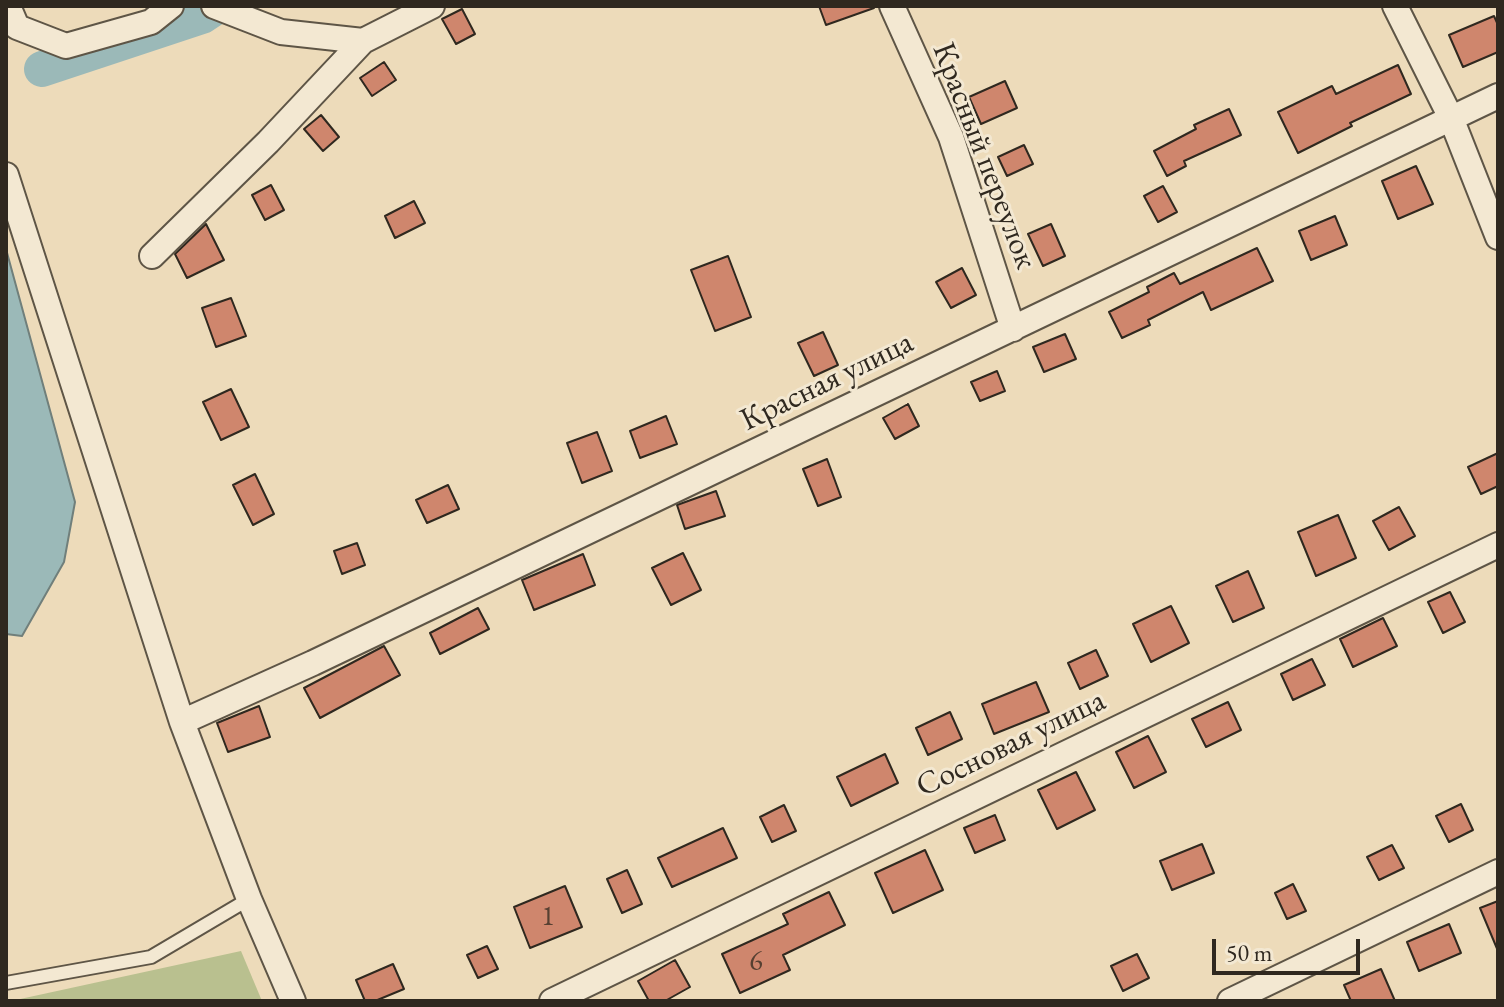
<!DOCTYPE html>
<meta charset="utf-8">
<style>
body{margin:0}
#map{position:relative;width:1504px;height:1007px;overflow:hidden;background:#eddbba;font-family:"EB Garamond",serif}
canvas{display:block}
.frame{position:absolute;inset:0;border:8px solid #2f281f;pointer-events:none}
.scale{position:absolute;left:1212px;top:939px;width:148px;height:36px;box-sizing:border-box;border:4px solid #2f281f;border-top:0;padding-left:10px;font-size:24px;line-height:28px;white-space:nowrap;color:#2f281f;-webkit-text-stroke:6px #f3e8d2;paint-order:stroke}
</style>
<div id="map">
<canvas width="1504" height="1007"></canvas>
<div class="frame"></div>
<div class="scale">50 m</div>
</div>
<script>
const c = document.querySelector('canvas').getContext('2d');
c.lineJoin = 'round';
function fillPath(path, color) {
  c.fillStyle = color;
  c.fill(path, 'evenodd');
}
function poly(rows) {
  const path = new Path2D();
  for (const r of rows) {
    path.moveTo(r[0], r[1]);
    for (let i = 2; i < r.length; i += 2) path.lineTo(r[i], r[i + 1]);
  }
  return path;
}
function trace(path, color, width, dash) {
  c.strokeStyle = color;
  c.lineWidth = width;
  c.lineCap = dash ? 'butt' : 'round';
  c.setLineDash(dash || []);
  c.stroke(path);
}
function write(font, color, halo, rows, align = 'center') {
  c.font = font + ' "EB Garamond",serif';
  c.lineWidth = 6;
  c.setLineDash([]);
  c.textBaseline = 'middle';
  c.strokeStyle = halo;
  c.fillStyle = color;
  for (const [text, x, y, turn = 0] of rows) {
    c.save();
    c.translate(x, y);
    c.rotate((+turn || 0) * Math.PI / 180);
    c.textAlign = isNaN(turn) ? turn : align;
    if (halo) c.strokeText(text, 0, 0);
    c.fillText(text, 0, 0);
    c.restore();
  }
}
fillPath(poly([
 [241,951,262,1001,11,1001]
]), '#b9c08f');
const water = poly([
 [6,249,75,502,64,562,22,636,6,634,6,249]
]);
fillPath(water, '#9bb9b8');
trace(water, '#707f7b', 2);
trace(poly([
 [42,69,202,16,217,6]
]), '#9bb9b8', 36);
const building = poly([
 [819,6,874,6,874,8,826,25,819,6],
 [462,9,475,34,456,44,442,19,462,9],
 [1494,16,1498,25,1498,52,1463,67,1449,35,1494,16],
 [384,62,396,80,372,96,360,78,384,62],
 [1398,65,1411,94,1350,123,1352,126,1298,153,1278,112,1332,86,1336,94,1398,65],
 [1005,81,1017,108,981,124,969,97,1005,81],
 [1229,109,1241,135,1184,161,1186,166,1167,176,1154,151,1196,129,1194,125,1229,109],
 [321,115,339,137,323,151,304,129,321,115],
 [1024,145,1033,164,1007,176,998,157,1024,145],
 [1416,166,1433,204,1398,219,1382,181,1416,166],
 [271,185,284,210,265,220,252,195,271,185],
 [1163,186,1177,212,1158,222,1144,196,1163,186],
 [414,201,425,223,395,238,385,216,414,201],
 [1335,216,1347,245,1311,260,1299,231,1335,216],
 [206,224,224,260,187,278,175,254,206,224],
 [1051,224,1065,256,1043,266,1028,234,1051,224],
 [1257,248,1273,281,1211,310,1203,292,1148,320,1150,325,1122,338,1109,312,1149,292,1147,287,1174,273,1180,284,1257,248],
 [728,256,751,317,715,331,691,270,728,256],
 [962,268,976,295,951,308,936,282,962,268],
 [231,298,246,336,216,347,202,308,231,298],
 [823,332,838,365,814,376,798,343,823,332],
 [1065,334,1076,359,1044,372,1033,347,1065,334],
 [997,371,1005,391,980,401,971,382,997,371],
 [231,389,249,427,221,440,203,402,231,389],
 [908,404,919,426,895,439,883,418,908,404],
 [666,416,677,444,640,458,630,431,666,416],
 [597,432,612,471,582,483,567,443,597,432],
 [1498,453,1498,486,1481,494,1468,467,1498,453],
 [827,459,841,497,818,506,803,469,827,459],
 [255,474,274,514,253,525,233,485,255,474],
 [448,485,459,509,427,523,416,500,448,485],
 [716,491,725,516,685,529,677,505,716,491],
 [1399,507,1415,536,1389,550,1373,521,1399,507],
 [1338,515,1356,558,1316,576,1298,532,1338,515],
 [357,543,365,565,342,574,334,551,357,543],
 [683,553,701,590,671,605,652,568,683,553],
 [583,554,595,585,534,610,522,580,583,554],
 [1248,571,1264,608,1233,622,1216,586,1248,571],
 [1450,592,1465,622,1443,633,1428,602,1450,592],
 [1171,606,1189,643,1151,662,1133,624,1171,606],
 [478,608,489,629,440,654,430,633,478,608],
 [1383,618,1397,646,1353,667,1340,639,1383,618],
 [384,646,400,675,320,718,304,688,384,646],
 [1096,650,1108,676,1080,689,1068,663,1096,650],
 [1312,659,1325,685,1293,700,1281,674,1312,659],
 [1036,682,1049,712,994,734,982,704,1036,682],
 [1228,702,1241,730,1206,747,1192,719,1228,702],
 [259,706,270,737,228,752,217,723,259,706],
 [950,712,962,739,928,755,916,728,950,712],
 [1148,736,1166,772,1134,788,1116,752,1148,736],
 [885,754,898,783,851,806,837,777,885,754],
 [1076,772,1095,810,1057,829,1038,790,1076,772],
 [1461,804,1473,830,1449,842,1436,816,1461,804],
 [784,805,796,831,772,842,760,817,784,805],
 [995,815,1005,840,975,853,964,828,995,815],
 [723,828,737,858,672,887,658,858,723,828],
 [1202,844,1214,873,1172,890,1160,861,1202,844],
 [1392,845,1404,868,1379,880,1367,857,1392,845],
 [925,850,943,890,893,913,875,873,925,850],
 [627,870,642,904,622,913,607,879,627,870],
 [1293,884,1306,911,1287,919,1275,893,1293,884],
 [565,886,582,927,530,948,514,907,565,886],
 [829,892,845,925,783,955,790,970,740,993,722,954,788,924,783,914,829,892],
 [1498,901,1498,951,1480,908,1498,901],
 [1449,924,1461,953,1419,971,1407,942,1449,924],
 [487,946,498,969,478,978,467,955,487,946],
 [1137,954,1149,978,1123,991,1111,966,1137,954],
 [675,960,690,987,665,1001,649,1001,638,981,675,960],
 [393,964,404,989,375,1001,365,1001,356,980,393,964],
 [1381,969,1395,1001,1351,1001,1344,985,1381,969]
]);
fillPath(building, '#cf866d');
trace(building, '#2f281f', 2);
const service = poly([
 [6,983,151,957,249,899]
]);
const minor = poly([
 [8,6,17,27,66,46,151,22,171,6],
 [214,6,281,32,363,41],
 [892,6,951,137,1013,329],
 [1395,6,1451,118,1498,237],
 [6,175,182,722,249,899,293,1001],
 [152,256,268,142,363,41,432,6],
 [182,722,313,663,1498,96],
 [552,1001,1498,545],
 [1230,1001,1498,872]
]);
trace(service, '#5e5546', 16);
trace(minor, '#5e5546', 28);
trace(service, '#f3e8d2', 12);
trace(minor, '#f3e8d2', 24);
write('28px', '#574032', null, [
 ["1",548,917],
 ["6",756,962]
]);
write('32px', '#2f281f', '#f3e8d2', [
 ["Красный переулок",984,156,69],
 ["Красная улица",827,382,-26],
 ["Сосновая улица",1011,744,-26]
]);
</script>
